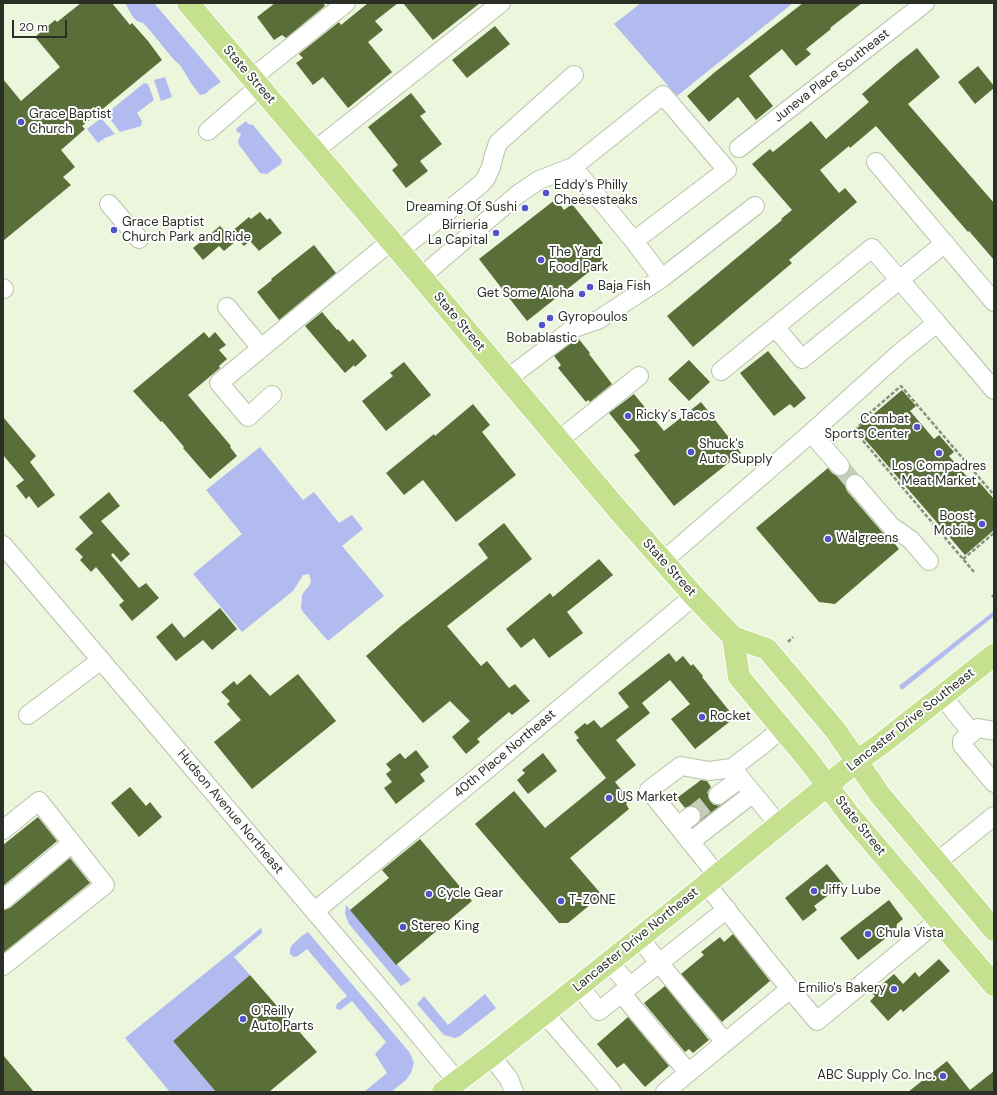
<!DOCTYPE html>
<style>
body{margin:0}
#map{position:relative;width:997px;height:1095px;overflow:hidden;background:#ebf6dc;font-family:"DM Sans",sans-serif}
canvas{display:block}
.frame{position:absolute;inset:0;border:4px solid #2b2f26;pointer-events:none}
.scale{position:absolute;left:12px;top:20px;width:55px;height:18px;box-sizing:border-box;border:2px solid #2b2f26;border-top:0;padding-left:5px;font-size:12px;line-height:14px;white-space:nowrap;color:#2b2f26;-webkit-text-stroke:3px #fefefe;paint-order:stroke}
</style>
<div id="map">
<canvas width="997" height="1095"></canvas>
<div class="frame"></div>
<div class="scale">20 m</div>
</div>
<script>
const c = document.querySelector('canvas').getContext('2d');
c.lineJoin = 'round';
function fillPath(path, color) {
  c.fillStyle = color;
  c.fill(path, 'evenodd');
}
function poly(rows) {
  const path = new Path2D();
  for (const r of rows) {
    path.moveTo(r[0], r[1]);
    for (let i = 2; i < r.length; i += 2) path.lineTo(r[i], r[i + 1]);
  }
  return path;
}
function trace(path, color, width, dash) {
  c.strokeStyle = color;
  c.lineWidth = width;
  c.lineCap = dash ? 'butt' : 'round';
  c.setLineDash(dash || []);
  c.stroke(path);
}
function write(font, color, halo, rows, align = 'center') {
  c.font = font + ' "DM Sans",sans-serif';
  c.lineWidth = 4;
  c.setLineDash([]);
  c.textBaseline = 'middle';
  c.strokeStyle = halo;
  c.fillStyle = color;
  for (const [text, x, y, turn = 0] of rows) {
    c.save();
    c.translate(x, y);
    c.rotate((+turn || 0) * Math.PI / 180);
    c.textAlign = isNaN(turn) ? turn : align;
    if (halo) c.strokeText(text, 0, 0);
    c.fillText(text, 0, 0);
    c.restore();
  }
}
fillPath(poly([
 [125,3,154,3,221,82,212,88,205,94,200,95,191,83,180,65,174,60,147,27,143,23,137,21,133,17],
 [641,3,793,3,677,96,614,24],
 [165,77,172,97,161,101,154,80],
 [144,83,148,84,154,100,137,113,142,121,141,126,120,132,106,114],
 [101,118,115,134,105,138,98,143,87,129],
 [246,121,248,124,253,125,282,160,281,164,267,174,260,173,239,145,238,141,241,134,236,131,237,128],
 [260,447,303,500,314,492,339,523,352,515,363,529,342,546,384,596,328,641,303,612,301,608,302,596,303,593,309,586,311,581,309,574,303,575,293,591,242,632,193,574,242,534,206,490],
 [994,611,994,616,902,690,899,686],
 [346,905,397,964,411,980,401,986,349,924,345,914],
 [261,928,262,931,262,933,234,957,250,975,173,1041,216,1092,170,1092,125,1038],
 [308,932,410,1053,414,1063,411,1073,406,1080,391,1092,364,1092,387,1073,375,1054,386,1042,352,1001,340,1010,337,1009,336,1008,337,1004,347,996,307,949,298,956,294,957,290,954,290,948,293,944,303,935],
 [485,994,496,1008,460,1036,455,1038,444,1035,417,1004,424,996,448,1025]
]), '#b2bbf0');
fillPath(poly([
 [81,3,112,3,130,25,132,23,148,41,162,60,82,126,85,129,61,150,75,167,63,177,71,185,3,241,3,79,21,101,60,67,35,37,55,20,57,22],
 [275,3,323,3,325,6,286,38,282,35,274,40,257,17],
 [368,3,398,3,375,21,383,30,368,42,392,72,348,108,323,77,313,85,296,63,303,58,299,54,339,22,341,25],
 [403,3,480,3,433,40],
 [803,3,862,3,830,28,831,29,806,49,811,54,796,66,782,49,749,76,773,106,756,120,738,97,709,122,687,96,715,72],
 [495,26,510,44,467,78,452,60],
 [917,48,940,77,908,104,994,203,994,260,969,231,968,232,876,126,850,148,849,146,820,170,839,193,845,188,857,202,789,260,792,263,693,347,667,316,782,220,781,219,792,210,752,164,770,149,773,152,811,121,826,139,869,102,862,94,898,63],
 [978,66,994,86,994,88,975,104,958,82],
 [411,93,426,112,420,116,442,144,420,161,428,171,406,188,392,170,398,165,368,127],
 [556,199,564,210,572,204,603,243,595,249,604,260,527,321,479,259],
 [260,212,267,220,270,218,282,233,259,251,250,241,244,246,231,232,249,217,251,219],
 [220,226,235,242,224,251,219,246,203,260,193,248],
 [314,245,336,273,279,320,257,292,272,280,271,279],
 [322,312,337,330,338,329,349,342,353,339,367,356,355,367,354,365,345,373,305,326],
 [204,332,209,338,215,332,226,345,219,350,227,359,219,366,220,368,188,395,231,446,230,447,237,456,210,479,183,448,184,447,162,421,161,422,133,391],
 [578,338,590,353,589,354,612,384,590,402,588,400,586,402,558,368,561,365,554,356],
 [768,351,806,398,794,408,790,404,774,416,740,373],
 [689,360,710,382,689,401,668,379],
 [404,362,431,395,386,431,362,401,393,376,390,373],
 [902,390,916,406,910,411,934,439,939,435,954,452,949,456,975,486,979,482,994,499,994,530,965,555,856,429],
 [634,394,664,431,701,402,741,453,674,506,634,455,640,451,609,413],
 [473,404,490,425,482,432,516,475,456,522,423,480,404,495,386,473,434,434,435,436],
 [3,417,36,456,30,462,55,495,38,508,29,496,26,499,16,486,24,480,3,455],
 [828,468,832,473,837,476,842,476,847,474,850,470,853,474,848,476,845,480,845,486,847,491,883,533,890,538,899,549,835,604,819,602,756,528],
 [109,492,120,506,101,521,130,554,121,562,113,553,111,555,139,588,146,583,159,598,132,621,119,605,124,601,96,567,91,572,80,560,83,557,75,549,93,533,79,517],
 [504,523,532,559,447,626,481,666,487,661,509,688,515,684,530,701,512,715,509,712,477,739,480,742,466,754,452,737,470,721,450,701,423,723,366,656,401,626,488,558,478,544],
 [599,559,613,575,567,612,583,633,549,658,534,638,521,648,506,629,550,593,553,597],
 [220,608,237,629,212,650,203,640,176,661,156,637,172,623,184,638],
 [669,653,676,662,683,656,691,666,693,664,703,676,702,677,731,713,729,715,733,719,695,749,671,719,690,704,670,680,642,703,650,713,616,740,636,765,615,782,630,801,626,804,629,809,570,858,602,895,568,923,559,923,475,824,514,791,545,828,606,778,576,740,579,738,574,732,585,723,587,725,594,720,601,728,629,707,618,693],
 [250,674,270,696,298,674,336,721,252,789,214,742,241,720,227,704,230,701,221,692,234,681,237,685],
 [416,750,429,767,420,774,425,781,396,804,384,788,392,782,386,774,391,770,386,764,400,753,405,759],
 [543,753,557,771,528,794,517,780,525,773,522,770],
 [701,780,707,781,711,787,708,791,708,796,710,801,714,805,721,805,700,821,701,815,699,809,695,806,690,806,685,808,677,798],
 [130,787,146,806,150,802,162,817,139,837,111,803],
 [38,817,57,841,3,886,3,845],
 [420,839,472,901,396,965,350,910,389,878,382,870],
 [70,858,90,883,3,953,3,910,10,908],
 [827,864,843,884,814,906,817,910,803,921,785,898],
 [889,900,903,919,897,924,896,930,858,960,840,938],
 [733,934,770,981,722,1022,681,974,704,955,701,952,720,937,724,942],
 [939,959,950,971,903,1012,901,1009,888,1021,870,1001,875,996,872,993,894,974,903,984,915,972,919,977],
 [250,975,317,1052,269,1092,216,1092,173,1041],
 [665,986,709,1040,693,1053,689,1049,685,1052,644,1003],
 [628,1017,669,1066,645,1087,624,1063,617,1068,597,1044],
 [3,1055,34,1092,3,1092],
 [947,1061,970,1090,994,1071,994,1092,908,1092]
]), '#5a6e39');
trace(poly([
 [840,466,855,484],
 [691,816,718,795]
]), '#c5ceb8', 18, [18, 9]);
const minor = poly([
 [252,78,346,3],
 [208,131,260,86],
 [739,148,925,3],
 [314,151,501,3],
 [876,162,994,302],
 [109,204,139,239],
 [399,251,481,184,486,178,491,167,494,155,498,143,574,75],
 [421,277,517,195,539,180,573,167,634,241,727,170,663,95,573,167],
 [662,278,755,206],
 [3,288,4,289],
 [227,307,261,348],
 [775,327,802,359,945,243],
 [721,371,872,248,937,323],
 [507,379,574,328,598,320,662,278,634,241],
 [272,395,248,417,219,383,391,241],
 [811,433,840,466],
 [559,440,639,376],
 [855,484,891,526,911,540,929,561],
 [3,545,395,1006,457,1081],
 [663,561,811,433,902,351,937,323,994,390],
 [942,696,972,733],
 [28,715,101,660],
 [994,731,978,728,962,741,962,745,994,783],
 [732,768,779,825],
 [718,795,740,779],
 [678,826,691,816],
 [3,830,39,801,105,885,3,966],
 [690,842,752,794],
 [937,862,994,816],
 [717,875,649,790,681,766,709,771,732,768,766,742,782,728],
 [3,900,72,843],
 [315,911,490,767,694,596],
 [639,937,659,963,725,1042],
 [608,961,630,986],
 [578,985,599,1011,727,909],
 [790,989,817,1021,939,920],
 [621,993,688,1072],
 [544,1013,612,1092],
 [491,1056,509,1079,514,1092],
 [665,1092,790,989,706,884]
]);
const major = poly([
 [188,3,391,241,618,510,694,596,733,637,767,649,836,731,880,795,994,930],
 [733,637,739,677,805,756,851,817,994,985],
 [443,1092,491,1056,682,904,857,761,881,744,994,655]
]);
trace(minor, '#b9c3ab', 20);
trace(major, '#fff', 24);
trace(poly([
 [963,559,994,533],
 [974,572,854,430,866,420,864,418,901,386,994,495],
 [992,595,994,597],
 [788,642,793,637]
]), '#8a9180', 2.5, [4, 2]);
trace(minor, '#fff', 18);
trace(major, '#c5e08e', 22);
for (const [x, y, r, color] of [
 [21,122,4,"#5153ca"],
 [546,193,4,"#5153ca"],
 [525,208,4,"#5153ca"],
 [114,230,4,"#5153ca"],
 [496,233,4,"#5153ca"],
 [541,260,4,"#5153ca"],
 [590,287,4,"#5153ca"],
 [582,294,4,"#5153ca"],
 [550,318,4,"#5153ca"],
 [542,325,4,"#5153ca"],
 [628,416,4,"#5153ca"],
 [917,427,4,"#5153ca"],
 [691,452,4,"#5153ca"],
 [939,453,4,"#5153ca"],
 [982,524,4,"#5153ca"],
 [828,539,4,"#5153ca"],
 [702,717,4,"#5153ca"],
 [609,798,4,"#5153ca"],
 [814,891,4,"#5153ca"],
 [429,894,4,"#5153ca"],
 [561,901,4,"#5153ca"],
 [403,927,4,"#5153ca"],
 [868,934,4,"#5153ca"],
 [894,989,4,"#5153ca"],
 [243,1019,4,"#5153ca"],
 [943,1076,4,"#5153ca"]
]) {
  const dot = new Path2D();
  dot.arc(x, y, r, 0, 2 * Math.PI);
  c.fillStyle = color;
  c.fill(dot);
  trace(dot, '#fefefe', 1.5);
}
write('13px', '#2b2f26', '#fefefe', [
 ["State Street",249,75,49],
 ["Juneva Place Southeast",832,76,-38],
 ["State Street",459,322,50],
 ["State Street",669,568,48],
 ["Lancaster Drive Southeast",911,720,-38],
 ["40th Place Northeast",505,754,-40],
 ["Hudson Avenue Northeast",230,812,50],
 ["State Street",860,826,51],
 ["Lancaster Drive Northeast",636,940,-39]
]);
write('13px', '#2b2f26', '#fefefe', [
 ["Grace Baptist",29,115],
 ["Church",29,130],
 ["Eddy's Philly",554,186],
 ["Cheesesteaks",554,201],
 ["Dreaming Of Sushi",517,208,"right"],
 ["Grace Baptist",122,223],
 ["Church Park and Ride",122,238],
 ["Birrieria",488,226,"right"],
 ["La Capital",488,241,"right"],
 ["The Yard",549,253],
 ["Food Park",549,268],
 ["Baja Fish",598,287],
 ["Get Some Aloha",574,294,"right"],
 ["Gyropoulos",558,318],
 ["Bobablastic",542,339,"center"],
 ["Ricky's Tacos",636,416],
 ["Combat",909,420,"right"],
 ["Sports Center",909,435,"right"],
 ["Shuck's",699,445],
 ["Auto Supply",699,460],
 ["Los Compadres",939,467,"center"],
 ["Meat Market",939,482,"center"],
 ["Boost",974,517,"right"],
 ["Mobile",974,532,"right"],
 ["Walgreens",836,539],
 ["Rocket",710,717],
 ["US Market",617,798],
 ["Jiffy Lube",822,891],
 ["Cycle Gear",437,894],
 ["T-ZONE",569,901],
 ["Stereo King",411,927],
 ["Chula Vista",876,934],
 ["Emilio's Bakery",886,989,"right"],
 ["O'Reilly",251,1012],
 ["Auto Parts",251,1027],
 ["ABC Supply Co. Inc.",935,1076,"right"]
], 'left');
</script>
